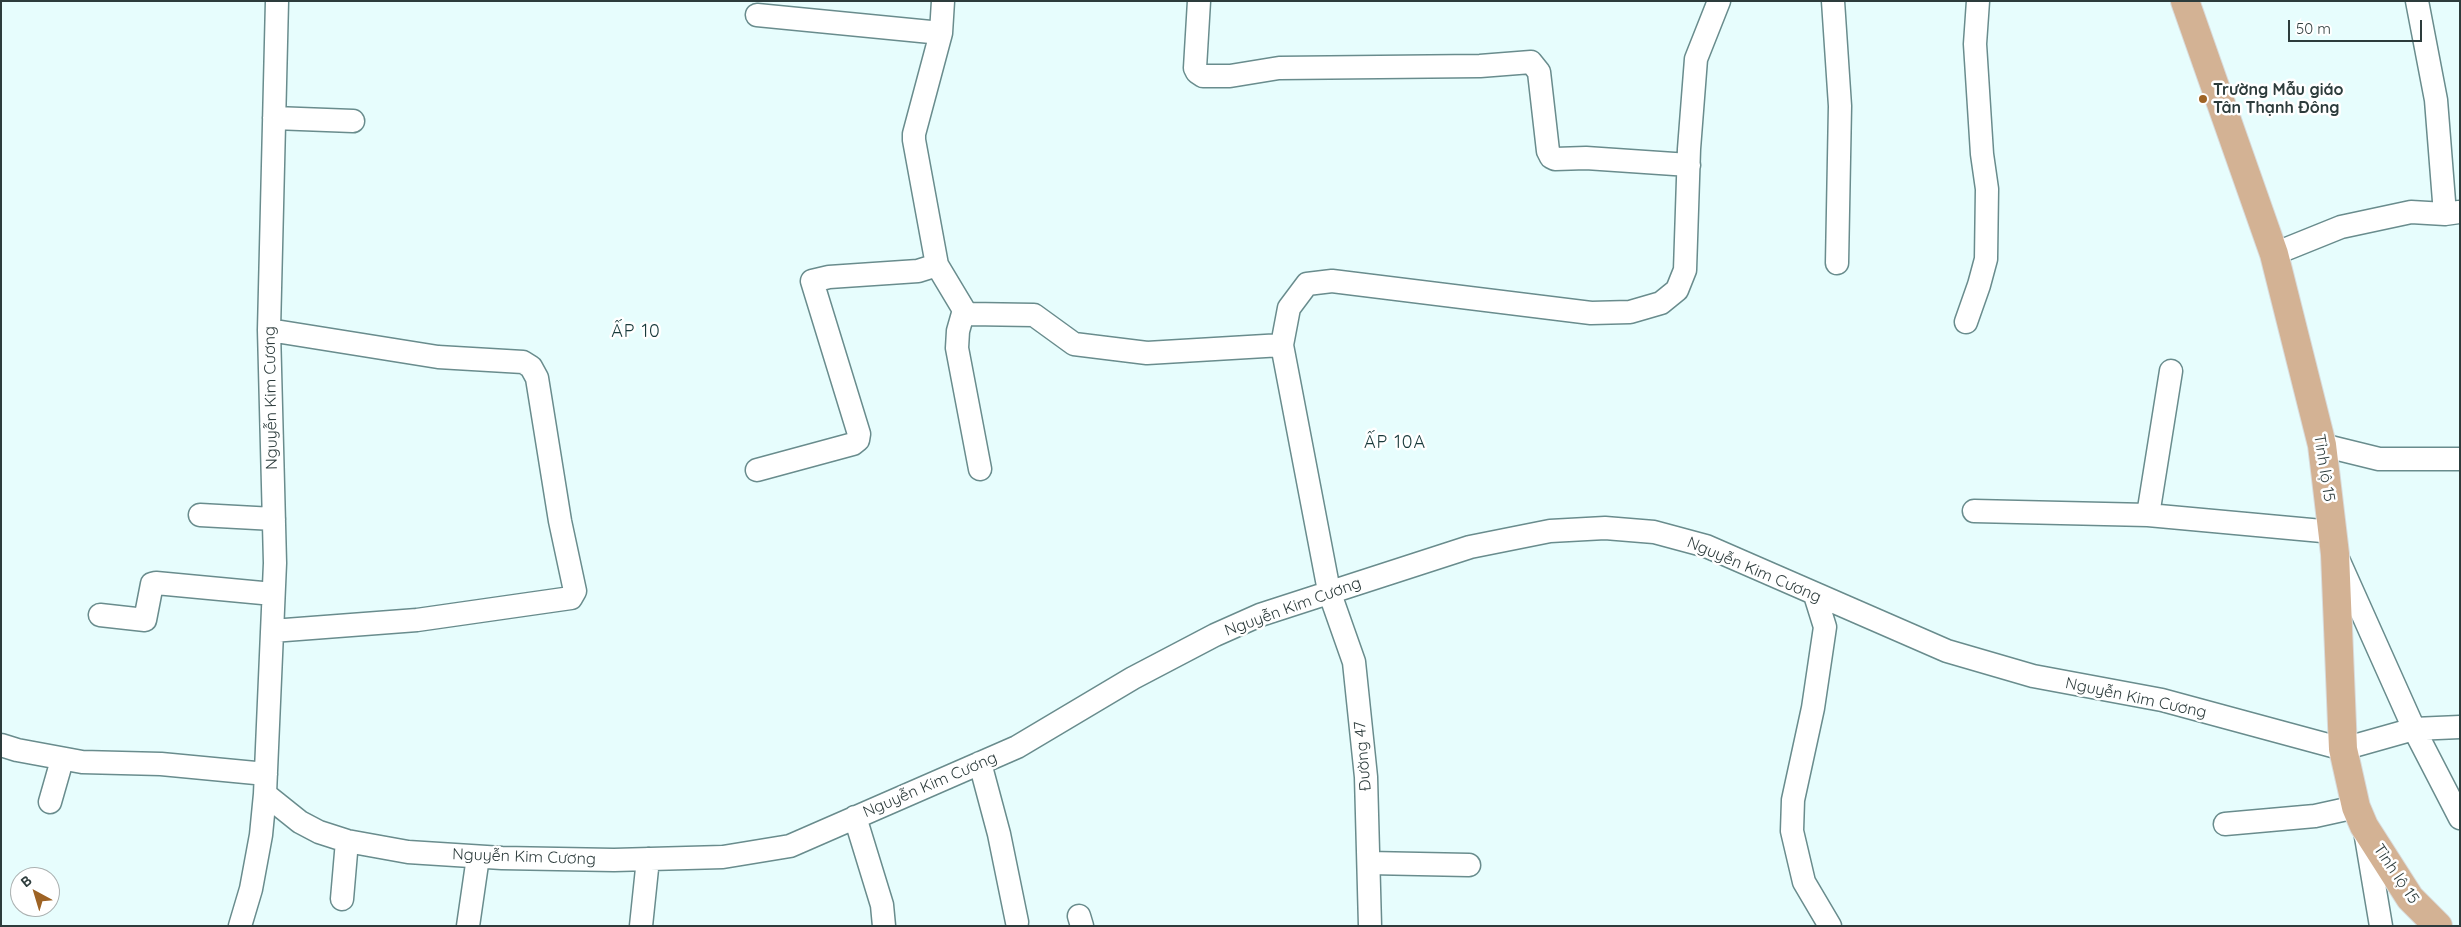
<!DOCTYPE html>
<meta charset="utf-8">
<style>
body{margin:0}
#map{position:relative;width:2461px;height:927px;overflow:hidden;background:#e7fdfd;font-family:Quicksand,sans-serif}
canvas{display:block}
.frame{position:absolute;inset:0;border:2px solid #2d3c3c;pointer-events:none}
.north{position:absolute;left:10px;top:867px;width:50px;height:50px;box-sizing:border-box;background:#fff;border:1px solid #abb1b1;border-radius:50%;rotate:321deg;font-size:14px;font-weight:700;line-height:20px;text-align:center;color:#2d3c3c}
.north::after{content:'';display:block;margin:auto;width:18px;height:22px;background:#9e6324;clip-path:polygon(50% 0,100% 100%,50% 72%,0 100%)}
.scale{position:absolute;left:2288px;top:20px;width:134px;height:22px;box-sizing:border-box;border:2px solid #2d3c3c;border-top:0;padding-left:6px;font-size:15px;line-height:18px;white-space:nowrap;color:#2d3c3c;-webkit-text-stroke:4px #fff;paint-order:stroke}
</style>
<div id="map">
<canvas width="2461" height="927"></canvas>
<div class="frame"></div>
<div class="north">B</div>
<div class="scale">50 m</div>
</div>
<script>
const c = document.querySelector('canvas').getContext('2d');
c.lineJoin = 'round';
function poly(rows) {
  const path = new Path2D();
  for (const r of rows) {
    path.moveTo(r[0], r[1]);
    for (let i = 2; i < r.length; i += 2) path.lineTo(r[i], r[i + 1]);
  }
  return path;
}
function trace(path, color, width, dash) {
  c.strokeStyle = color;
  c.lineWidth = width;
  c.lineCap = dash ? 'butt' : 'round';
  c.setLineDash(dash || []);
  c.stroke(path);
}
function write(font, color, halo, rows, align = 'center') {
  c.font = font + ' Quicksand,sans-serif';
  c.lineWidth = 5;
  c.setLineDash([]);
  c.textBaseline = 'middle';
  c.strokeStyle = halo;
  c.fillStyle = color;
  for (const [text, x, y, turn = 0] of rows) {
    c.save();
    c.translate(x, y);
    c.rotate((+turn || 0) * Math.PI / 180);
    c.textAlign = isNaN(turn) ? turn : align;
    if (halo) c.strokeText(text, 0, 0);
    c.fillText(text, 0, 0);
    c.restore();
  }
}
const minor = poly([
 [943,1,941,33,914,134,914,140,937,265,964,310,969,314,1034,315,1074,344,1147,353,1282,345],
 [1199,1,1195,68,1197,72,1203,76,1230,76,1279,68,1480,66,1531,62,1539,72,1548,151,1551,157,1555,159,1586,158,1689,165],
 [1833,1,1840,106,1837,263],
 [2417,1,2436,100,2445,214],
 [757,15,941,33],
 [274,118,353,121],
 [2274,254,2341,227,2411,212,2445,214,2459,212],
 [964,310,958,331,957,348,980,469],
 [1966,322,1979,285,1986,259,1987,189,1982,154,1975,44,1978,1],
 [269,330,438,357,523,362,531,367,537,378,560,521,575,591,571,598,417,620,272,631],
 [2322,445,2379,459,2460,459],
 [757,470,853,444,858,440,859,434,812,281,829,277,918,271,937,265],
 [1974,511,2148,515,2333,532],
 [200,515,274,519],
 [2148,515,2171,371],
 [2338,559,2414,729,2460,818],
 [1815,595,1825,627,1813,708,1793,800,1792,831,1804,882,1830,926],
 [100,615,145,620,152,584,156,583,273,594],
 [1,745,17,750,82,762,161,764,266,774],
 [980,763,999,834,1017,922],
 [265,794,300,822,319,832,347,841,408,852,502,858,614,860,723,857,790,846,1017,747,1133,678,1215,635,1260,615,1470,547,1550,531,1605,528,1654,532,1706,546,1947,651,2033,676,2162,700,2343,749,2414,729,2460,727],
 [50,802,62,760],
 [855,817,882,905,884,926],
 [2225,824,2315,816,2356,807],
 [2365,831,2381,926],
 [1369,863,1469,865],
 [342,899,347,841],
 [1079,916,1082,926],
 [240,926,251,889,261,835,265,794,275,563,269,330,277,1],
 [468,926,478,857],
 [641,926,648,859],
 [1370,926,1366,777,1354,662,1329,591,1282,345,1289,308,1307,284,1332,281,1591,313,1630,312,1661,303,1677,290,1685,270,1689,149,1696,59,1719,1]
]);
const major = poly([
 [2185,1,2274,254,2322,445,2335,554,2343,749,2356,807,2364,826,2410,898,2438,926]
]);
trace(minor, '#698c8d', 25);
trace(major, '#d9dcdc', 30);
trace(minor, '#fff', 22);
trace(major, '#d3b294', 28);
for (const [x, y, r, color] of [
 [2203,99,5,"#9e6324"]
]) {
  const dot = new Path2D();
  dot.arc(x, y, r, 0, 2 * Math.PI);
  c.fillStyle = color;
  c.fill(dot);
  trace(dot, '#fff', 2);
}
write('bold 16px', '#2d3c3c', '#fff', [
 ["Trường Mẫu giáo",2213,90],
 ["Tân Thạnh Đông",2213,108]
], 'left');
write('16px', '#2d3c3c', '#fff', [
 ["Nguyễn Kim Cương",271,398,-91],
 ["Tỉnh lộ 15",2324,468,81],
 ["Nguyễn Kim Cương",1754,570,23],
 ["Nguyễn Kim Cương",1293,607,-20],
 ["Nguyễn Kim Cương",2136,698,12],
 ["Đường 47",1363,756,-95],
 ["Nguyễn Kim Cương",930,785,-23],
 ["Nguyễn Kim Cương",524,857,2],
 ["Tỉnh lộ 15",2396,874,56]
]);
c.letterSpacing = '1px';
write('18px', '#18393a', '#fff', [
 ["ẤP 10",636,332],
 ["ẤP 10A",1395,443]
]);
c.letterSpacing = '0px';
</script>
